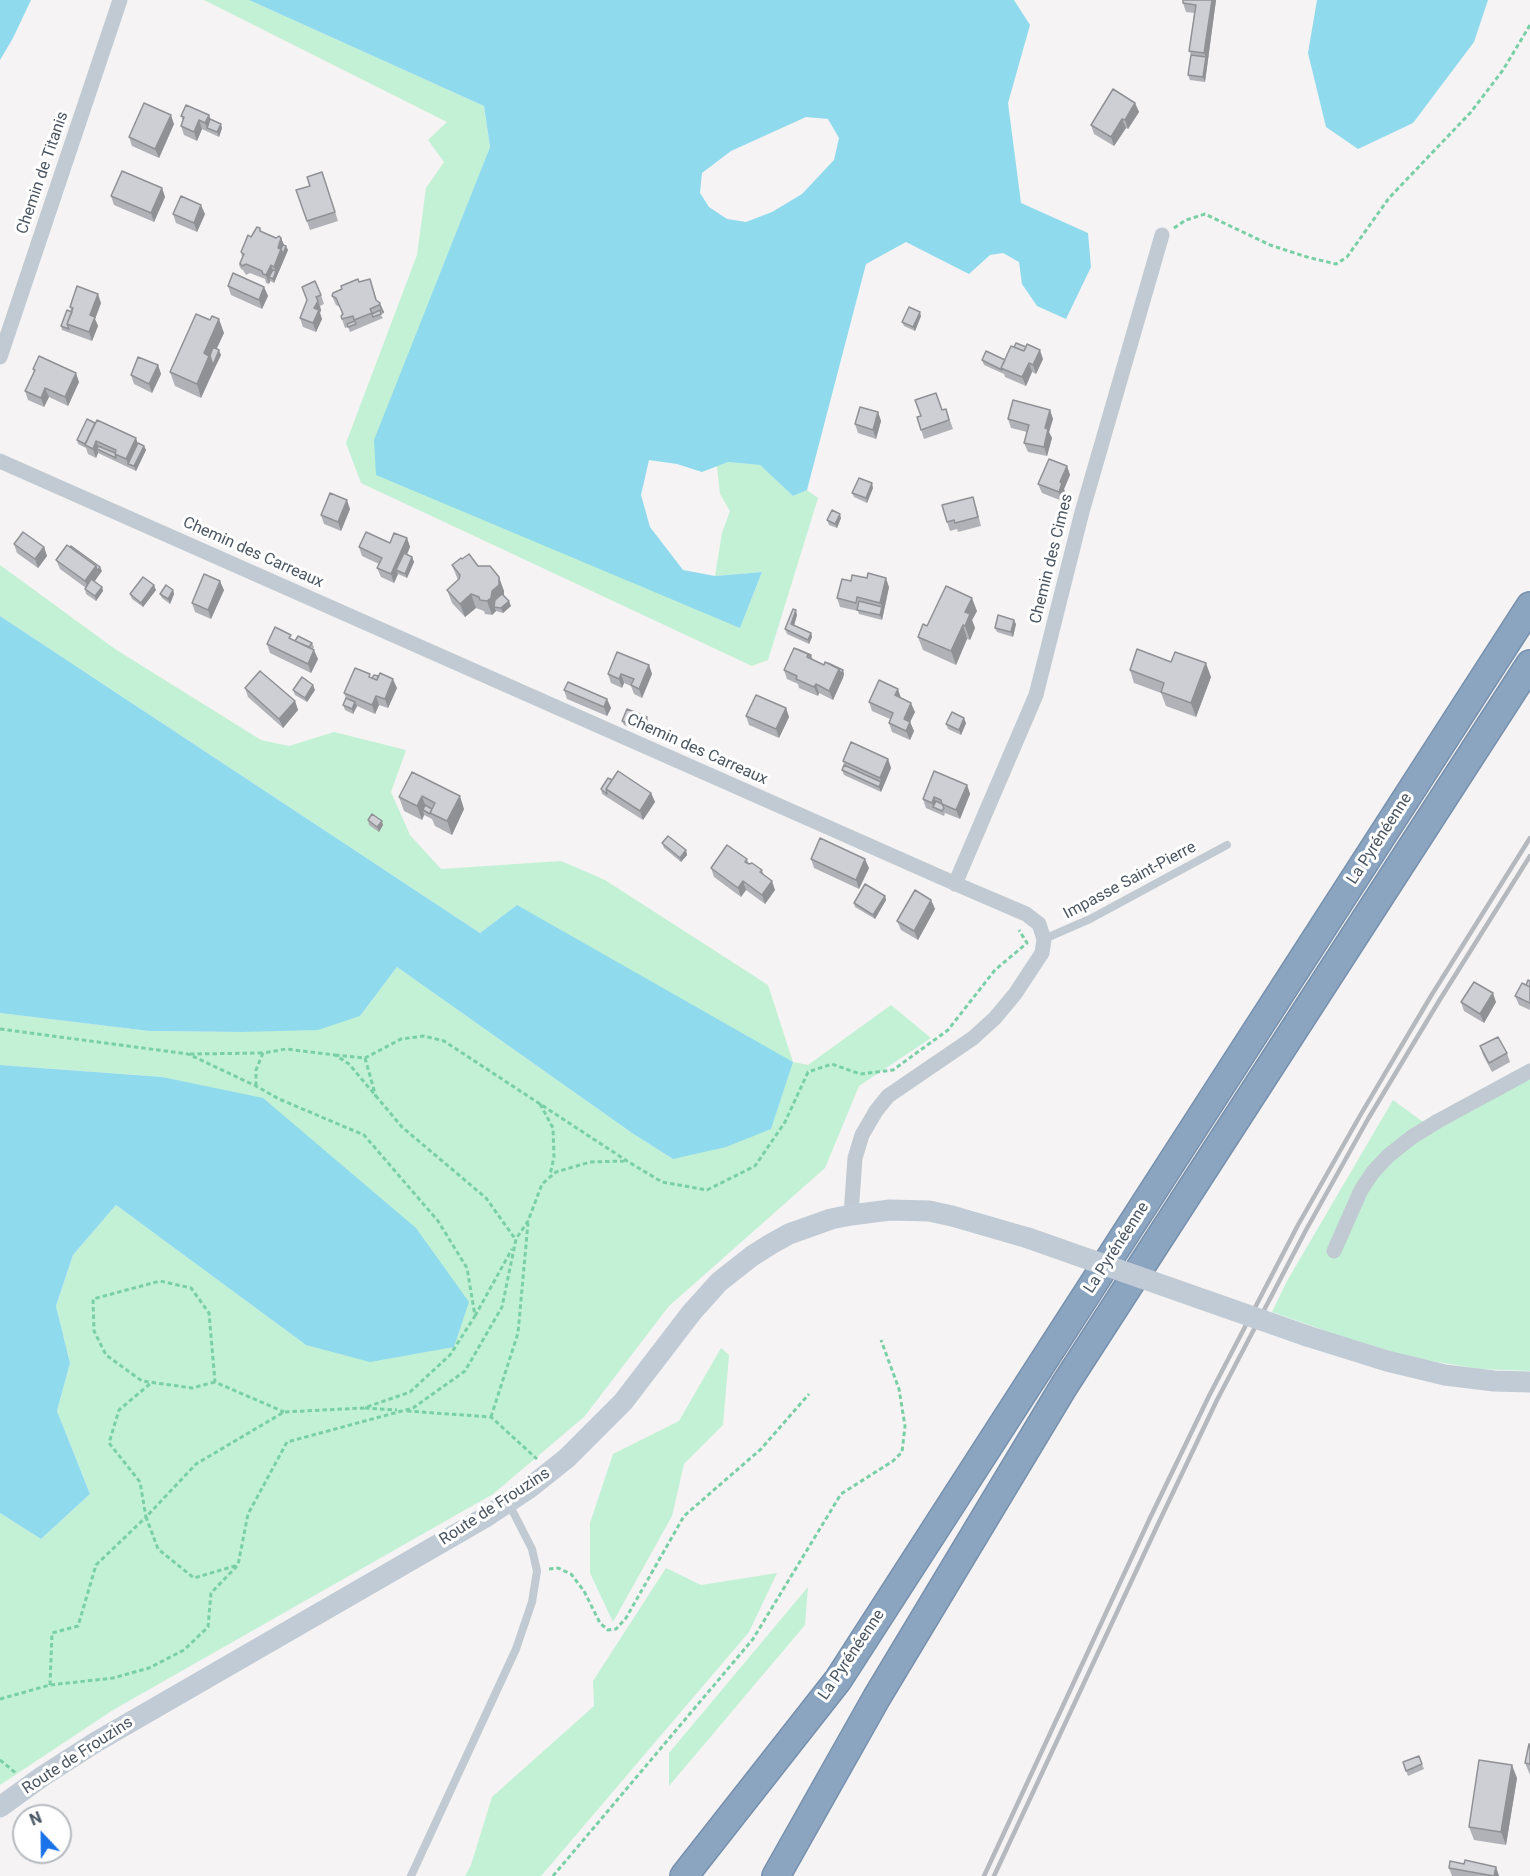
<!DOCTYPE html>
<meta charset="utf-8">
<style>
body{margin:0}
#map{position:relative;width:1530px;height:1876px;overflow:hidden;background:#f5f3f3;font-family:Roboto,sans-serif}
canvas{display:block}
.north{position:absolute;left:12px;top:1804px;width:60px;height:60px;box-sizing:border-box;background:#fff;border:2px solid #b7bbc0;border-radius:50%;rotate:338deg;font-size:16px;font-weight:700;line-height:24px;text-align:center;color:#4a5661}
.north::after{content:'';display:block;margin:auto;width:21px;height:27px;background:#1a73e8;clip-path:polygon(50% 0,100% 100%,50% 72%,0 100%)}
</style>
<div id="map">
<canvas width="1530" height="1876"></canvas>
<div class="north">N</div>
</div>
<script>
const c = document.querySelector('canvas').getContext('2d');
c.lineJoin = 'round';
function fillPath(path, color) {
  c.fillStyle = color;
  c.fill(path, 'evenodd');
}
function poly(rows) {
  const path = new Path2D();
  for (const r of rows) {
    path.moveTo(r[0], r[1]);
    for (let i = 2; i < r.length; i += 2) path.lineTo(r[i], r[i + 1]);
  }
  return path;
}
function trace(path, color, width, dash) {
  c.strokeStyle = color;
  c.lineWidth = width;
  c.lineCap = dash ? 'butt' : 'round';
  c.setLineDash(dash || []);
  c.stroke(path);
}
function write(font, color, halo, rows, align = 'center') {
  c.font = font + ' Roboto,sans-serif';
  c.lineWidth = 6;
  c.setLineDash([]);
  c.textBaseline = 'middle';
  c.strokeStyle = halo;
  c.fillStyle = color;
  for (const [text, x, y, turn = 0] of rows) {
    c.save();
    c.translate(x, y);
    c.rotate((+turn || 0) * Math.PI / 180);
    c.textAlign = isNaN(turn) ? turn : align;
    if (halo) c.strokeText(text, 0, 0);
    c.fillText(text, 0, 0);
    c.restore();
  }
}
fillPath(poly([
 [204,0,249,0,484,106,490,147,375,440,740,628,762,572,715,576,722,533,730,511,720,494,717,466,728,462,760,465,793,496,807,490,818,498,768,660,752,666,361,483,346,443,417,255,426,188,444,162,428,140,447,122],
 [0,565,115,649,261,740,289,746,334,732,406,750,391,792,410,835,441,869,561,861,605,880,768,985,793,1062,808,1065,891,1005,931,1038,859,1086,825,1168,669,1306,584,1417,493,1494,113,1710,0,1785,0,1513,41,1539,90,1494,57,1411,70,1363,56,1306,73,1255,116,1205,306,1345,162,1077,0,1065,0,1013,149,1031,241,1032,360,1016,397,967,632,1133,673,1159,517,905,480,933,0,616],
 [1530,1078,1530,1371,1480,1369,1413,1358,1349,1339,1272,1312,1287,1281,1393,1100,1434,1130],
 [721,1348,729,1355,723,1425,684,1464,672,1516,613,1622,590,1573,590,1523,613,1454,679,1421],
 [666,1568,701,1585,777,1573,749,1632,541,1876,465,1876,471,1865,492,1797,594,1706,593,1681],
 [808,1587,805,1625,669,1786,669,1753]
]), '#c3f1d5');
fillPath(poly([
 [0,0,31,0,13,38,0,60],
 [249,0,1014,0,1030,25,1008,103,1021,203,1088,233,1091,267,1066,319,1037,306,1022,284,1019,262,1003,253,990,255,969,274,906,242,866,264,807,490,793,496,760,465,728,462,702,472,677,464,649,460,641,495,650,527,683,570,715,576,762,572,740,628,376,475,374,440,490,147,484,106],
 [806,117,828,119,839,138,834,160,802,194,772,212,746,222,727,219,709,207,700,193,702,173,731,151],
 [1317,0,1488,0,1474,42,1413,123,1358,149,1326,127,1308,53],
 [0,616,480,933,517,905,793,1062,771,1129,726,1147,673,1159,632,1133,397,967,360,1016,318,1030,241,1032,149,1031,0,1013],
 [0,1065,162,1077,263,1098,416,1228,469,1302,454,1347,370,1362,306,1345,116,1205,73,1255,56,1306,70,1363,57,1411,90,1494,41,1539,0,1513]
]), '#90daee');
const motorway = poly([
 [684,1876,838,1680,1530,606],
 [776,1876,877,1697,1064,1386,1530,664]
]);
trace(motorway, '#7690ad', 30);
trace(poly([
 [1174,228,1186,220,1205,214,1270,245,1307,257,1336,264,1347,257,1389,198,1471,112,1503,70,1530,25],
 [0,1029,188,1054,256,1086,279,1099,364,1135,438,1221,467,1268,475,1316,450,1355,410,1392,364,1408,284,1412,196,1464,146,1517,158,1549,194,1578,238,1565],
 [190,1054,263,1053],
 [335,1055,365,1058,401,1039,424,1036,444,1041,627,1161,662,1182,707,1190,755,1166,785,1122,808,1072,832,1064,860,1074,893,1070,948,1030,995,970,1027,943,1019,930],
 [365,1058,376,1097],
 [256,1086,256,1070,263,1053,286,1049,335,1055,349,1064,402,1127,486,1198,516,1240],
 [540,1104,553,1128,554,1157,550,1175],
 [475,1316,512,1249],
 [215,1382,192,1388,142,1381,106,1355,94,1331,93,1299,160,1281,191,1288,209,1313,215,1382,284,1412],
 [365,1408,397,1410],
 [407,1411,491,1417,537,1459],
 [491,1417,518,1333,528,1223],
 [549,1569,558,1568,571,1574,584,1591,600,1623,608,1630,616,1629,626,1618,684,1516,761,1449,809,1394],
 [50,1685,52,1633,78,1626,96,1565,146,1517,140,1482,109,1443,119,1410,151,1383],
 [0,1699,50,1685,113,1678,149,1668,184,1650,208,1627,211,1593,238,1565,248,1514,287,1442,413,1408,465,1371,502,1307,516,1239,528,1221,542,1184,556,1172,590,1162,625,1161],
 [0,1760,17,1774],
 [553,1876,753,1639,841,1494,893,1461,902,1452,905,1426,899,1389,881,1340]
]), '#7ad0a6', 3, [4.5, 3]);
trace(poly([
 [1044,939,1090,919,1227,845],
 [411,1876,516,1649,532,1602,537,1571,532,1549,509,1504]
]), '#c1cad2', 8);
trace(poly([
 [0,357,120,0],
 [0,461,963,887,1026,914,1039,924,1044,939,1042,953,1015,994,995,1018,973,1038,888,1096,876,1111,862,1135,855,1158,851,1215],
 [955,884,1036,695,1082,512,1162,235],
 [1334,1251,1361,1190,1373,1172,1388,1156,1412,1137,1438,1121,1530,1071]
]), '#c1cad2', 15);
trace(poly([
 [1307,1336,1387,1361,1445,1375,1494,1381,1530,1382],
 [0,1807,43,1776,96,1742,484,1518,528,1489,567,1458,623,1402,692,1312,719,1282,752,1256,771,1244,789,1234,831,1219,851,1215,890,1210,929,1211,952,1216,1028,1238]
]), '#c1cbd6', 21);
trace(motorway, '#8ba5c1', 27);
trace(poly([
 [984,1876,1150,1518,1209,1396,1298,1225,1361,1114,1431,996,1530,838],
 [994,1876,1159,1522,1217,1400,1306,1230,1368,1119,1439,1001,1530,856]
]), '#b5b8bd', 4.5);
trace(poly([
 [1028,1238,1307,1336]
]), '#c1cbd6', 21);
fillPath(poly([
 [1216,0,1205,82,1190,80,1188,75,1191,55,1189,51,1194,13,1186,12,1183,3],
 [1135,103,1139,112,1128,129,1126,128,1114,146,1094,134,1091,125],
 [209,115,210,119,222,128,219,137,202,129,197,141,184,135,181,126,183,121,181,116],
 [174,124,159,158,132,146,129,137],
 [322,172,338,221,310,230,296,190,310,186],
 [162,188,165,197,154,222,114,205,111,196],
 [173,214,205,214,197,232,176,223],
 [261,232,276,238,281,238,284,245,288,250,274,283,270,281,269,284,266,283,265,279,250,273,246,275,243,270,241,269,239,265,242,257,241,252,251,236],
 [359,282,373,288,377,301,384,312,381,315,383,318,350,332,348,327,345,328,341,316,342,314,340,307,336,305,332,296],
 [228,286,264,287,268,296,262,309,231,295],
 [302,287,321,295,324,304,320,306,321,310,320,313,322,319,316,332,303,327,300,318,307,301],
 [101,303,95,319,98,326,92,341,62,330,61,326,71,311,70,307],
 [921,316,915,331,904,326,902,322],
 [210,320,224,333,216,349,221,355,201,398,175,386,170,372],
 [1043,359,1036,374,1032,372,1026,386,1005,377,1004,374,984,365,982,360],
 [158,365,161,374,152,393,134,384,131,375],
 [33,369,79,382,68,406,49,397,44,407,28,400,25,391,34,373],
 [946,409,953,429,924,439,917,417],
 [1050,410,1053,419,1049,432,1052,438,1047,456,1028,452,1024,443,1027,432,1011,428,1008,419],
 [878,412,881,421,876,439,858,433,855,424],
 [77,440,138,443,144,446,146,450,136,471,98,453,96,458,88,454,86,448,78,444],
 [1067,466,1070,475,1064,489,1065,492,1062,501,1042,493,1038,484],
 [873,488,867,503,854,497,852,493],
 [976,506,981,526,958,532,957,529,950,531,947,522],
 [350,509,341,531,324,524,321,515],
 [841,518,837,528,829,525,827,520],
 [407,538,410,547,407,555,412,557,414,562,407,578,398,574,394,583,381,577,377,568,379,564,362,556,359,547,390,543],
 [14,544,44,547,47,556,38,568,17,553],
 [56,560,102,571,94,581,102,587,103,591,96,601,86,594,85,589,86,588,60,569],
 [452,565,478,566,495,572,504,591,504,595,511,606,503,613,496,611,492,615,485,614,484,611,476,608,465,617,452,603,447,590,458,580],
 [851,581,889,587,882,620,859,614,858,611,840,607,837,598],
 [156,590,143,607,132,599,130,594],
 [173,590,174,594,170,604,162,598,160,594],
 [224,590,211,619,195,612,192,603],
 [977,611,972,620,975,628,970,640,967,639,956,665,923,650,918,637,927,626],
 [797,615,794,625,811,633,812,637,809,644,787,634,785,629],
 [1016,624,1013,637,997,632,995,628],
 [292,639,295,641,312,643,314,647,313,649,318,659,311,673,270,653,267,644],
 [811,655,813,660,824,665,843,670,844,674,833,700,819,693,818,696,799,688,798,684,787,679,784,670],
 [649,665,652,674,642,698,634,694,631,686,624,683,622,688,611,683,608,674],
 [1130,670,1211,677,1196,717,1166,706,1161,693,1134,683],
 [372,678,397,688,388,708,379,705,375,714,357,706,353,714,345,710,343,705,346,698,344,693],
 [245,688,295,701,298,710,283,728,248,697],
 [293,690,315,690,307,702,295,695],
 [564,690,607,699,611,708,607,716,567,699],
 [901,698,915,712,910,722,914,731,910,740,892,732,889,723,890,719,872,711,869,702],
 [786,708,789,717,779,738,749,725,746,716],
 [622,721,648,721,643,733,624,725],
 [966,723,961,735,948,729,946,724],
 [888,759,891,768,881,792,844,775,842,770,844,765,843,761],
 [412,772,464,809,452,835,435,826,432,819,424,815,422,820,404,811,399,797],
 [612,780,651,793,655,802,643,820,602,794,601,789],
 [967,785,970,794,960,819,945,813,944,816,926,808,923,799],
 [368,820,383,825,379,832,369,825],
 [662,843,686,850,687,855,681,862,664,848],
 [747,859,749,864,762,870,764,875,775,890,765,904,746,890,741,897,714,877,711,868],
 [811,859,869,868,859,889,814,868],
 [885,896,886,900,875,919,855,907,854,903],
 [931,900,935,909,918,940,901,930,897,921],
 [1530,981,1530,1010,1519,1005,1515,996],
 [1461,1002,1496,1002,1484,1023,1464,1011],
 [1480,1046,1507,1053,1510,1062,1492,1072,1483,1055],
 [1530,1744,1530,1775,1525,1763],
 [1403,1762,1422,1764,1424,1769,1408,1776],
 [1517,1778,1506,1845,1474,1840,1469,1827],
 [1464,1864,1496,1867,1499,1876,1452,1876,1449,1868]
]), '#b0b2b7');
fillPath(poly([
 [1212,0,1216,0,1205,82,1203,77,1206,57,1204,53],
 [1135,103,1139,112,1128,129,1125,120],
 [171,115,174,124,159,158,155,149],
 [209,115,212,124,207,128,205,123],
 [1122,119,1126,128,1114,146,1111,137],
 [199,120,202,129,197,141,194,132],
 [221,124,222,128,219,137,217,132],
 [162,188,165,197,154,222,151,213],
 [201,205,205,214,197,232,194,223],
 [281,238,285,247,286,246,288,250,274,283,273,279,276,271,274,267,278,248],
 [271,265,274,274,269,277,270,281,269,284,266,275],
 [264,287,268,296,262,309,259,300],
 [98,294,101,303,95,319,98,326,92,341,89,332,90,315],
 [318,301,321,310,320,313,322,319,316,332,313,323,314,308],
 [380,303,384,312,383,314,379,305],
 [920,312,921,316,915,331,913,327],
 [219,319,224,333,211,361,214,369,201,398,197,384,204,353],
 [219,350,221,355,214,369,213,365],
 [1040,350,1043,359,1036,374,1033,365],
 [1029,363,1032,372,1026,386,1022,377],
 [158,365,161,374,152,393,149,384],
 [76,373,79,382,68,406,65,397],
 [45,388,49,397,44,407,41,398],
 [1050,410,1053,419,1049,432,1052,438,1047,456,1044,447,1045,428],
 [878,412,881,421,876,439,873,430],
 [136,438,139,447,128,464,126,459],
 [96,441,100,450,97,449,98,453,96,458,93,449],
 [144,446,146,450,136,471,134,466],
 [1067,466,1070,475,1064,489,1065,492,1062,501,1059,492,1060,482],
 [872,483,873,488,867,503,866,498],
 [347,500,350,509,341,531,338,522],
 [840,514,841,518,837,528,835,524],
 [407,538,410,547,399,571,396,570,398,574,394,583,391,574],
 [44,547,47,556,38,568,35,559],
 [412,557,414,562,407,578,405,574],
 [96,566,99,575,89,590,85,581],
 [100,567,102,571,99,575,97,571],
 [499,577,504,591,504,598,494,607,491,598,492,591],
 [886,578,889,587,882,620,880,615,882,607,880,603],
 [220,581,224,590,211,619,208,610],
 [154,585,156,590,143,607,141,603],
 [102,587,103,591,96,601,95,596],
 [173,590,174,594,170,604,168,599],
 [471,594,476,608,465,617,460,604],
 [491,598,496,611,492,615,487,601],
 [972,598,977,611,972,620,975,628,970,640,965,626,965,612],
 [509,601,511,606,503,613,501,608],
 [796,610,797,615,793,629,791,624],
 [1014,620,1016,624,1013,637,1011,632],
 [963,625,967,639,956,665,951,651],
 [811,633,812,637,809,644,808,640],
 [314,650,318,659,311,673,308,664],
 [1206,663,1211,677,1196,717,1191,703],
 [649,665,652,674,642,698,639,689],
 [839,669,843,678,833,700,829,691],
 [843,670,844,674,843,678,841,674],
 [621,674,624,683,622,688,619,679],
 [393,679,397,688,388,708,385,699],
 [816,684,819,693,818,696,814,687],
 [313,685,315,690,307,702,305,698],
 [898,689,901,698,895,695],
 [376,696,379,705,375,714,372,705],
 [607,699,611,708,607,716,604,707],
 [295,701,298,710,283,728,279,719],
 [355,702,357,706,353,714,352,709],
 [911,703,915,712,907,728,904,719],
 [786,708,789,717,779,738,776,729],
 [647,717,648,721,643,733,642,729],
 [964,718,966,723,961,735,959,730],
 [910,722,914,731,910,740,906,731],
 [888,759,891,768,881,792,879,787,881,782,880,778],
 [967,785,970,794,960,819,956,810],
 [651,793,655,802,643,820,640,811],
 [422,796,427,810,423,810,424,815,422,820,417,806],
 [460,796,464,809,452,835,447,821],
 [934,797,938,806,933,807,932,803],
 [382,821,383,825,379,832,377,827],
 [686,850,687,855,681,862,680,858],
 [865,859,869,868,859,889,856,880],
 [743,881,746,890,741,897,738,888],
 [772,881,775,890,765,904,762,895],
 [885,896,886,900,875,919,873,915],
 [931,900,935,909,918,940,914,931],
 [1493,993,1496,1002,1484,1023,1480,1014],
 [1512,1765,1517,1778,1506,1845,1501,1832],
 [1496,1867,1499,1876,1494,1876]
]), '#909195');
const building = poly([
 [1183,0,1212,0,1204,53,1189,51,1196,5,1183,3,1183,0],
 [1191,55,1206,57,1203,77,1188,75,1191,55],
 [1113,89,1135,103,1125,120,1122,119,1111,137,1091,125,1113,89],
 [144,103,171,115,155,149,129,137,144,103],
 [186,105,209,115,205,123,199,120,194,132,181,126,184,117,181,116,186,105],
 [210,119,221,124,217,132,207,128,210,119],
 [122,171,162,188,151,213,111,196,122,171],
 [322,172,335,212,307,221,296,190,310,186,307,177,322,172],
 [181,196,201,205,194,223,173,214,181,196],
 [257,227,260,228,260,231,276,238,279,236,281,238,278,248,281,249,274,267,271,265,266,275,263,274,262,271,246,264,242,266,240,263,244,254,241,252,248,235,251,237,257,227],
 [283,245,286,246,283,254,281,249,283,245],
 [273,270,276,271,273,279,269,277,273,270],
 [233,273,264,287,259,300,228,286,233,273],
 [358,279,359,282,370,279,376,300,380,303,379,305,370,309,372,313,354,320,353,316,342,319,341,316,343,314,336,298,332,296,333,293,342,289,341,286,358,279],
 [315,281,321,295,316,297,318,301,314,308,319,310,313,323,300,318,307,300,302,287,315,281],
 [77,286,98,294,90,315,95,317,89,332,67,324,73,308,70,307,77,286],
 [909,307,920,312,913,327,902,322,909,307],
 [67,310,72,312,67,324,69,329,61,326,67,310],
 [380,310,381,314,373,317,372,314,380,310],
 [196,314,210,320,212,316,219,319,204,353,209,356,197,384,170,372,196,314],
 [355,321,356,324,348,327,347,324,355,321],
 [1016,343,1026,347,1024,351,1014,347,1016,343],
 [1027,344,1040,350,1033,365,1029,363,1022,377,1001,368,1011,346,1024,351,1027,344],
 [213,347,219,350,213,365,210,356,213,347],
 [986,351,1005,360,1001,368,1002,370,982,360,986,351],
 [39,356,76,373,65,397,45,388,41,398,25,391,35,370,33,369,39,356],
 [138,357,158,365,149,384,131,375,138,357],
 [936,393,942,410,946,409,949,420,921,430,917,417,921,416,915,400,936,393],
 [1013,400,1050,410,1045,428,1048,429,1044,447,1024,443,1029,425,1008,419,1013,400],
 [860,407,878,412,873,430,855,424,860,407],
 [87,419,95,423,85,444,77,440,87,419],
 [97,420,136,438,126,459,115,454,116,450,96,441,93,449,85,445,97,420],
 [138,443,144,446,134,466,128,464,138,443],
 [98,446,115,453,116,458,97,449,98,446],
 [1049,459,1067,466,1060,482,1062,483,1059,492,1038,484,1049,459],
 [859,478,872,483,866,498,852,493,859,478],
 [330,493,347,500,338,522,321,515,330,493],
 [973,497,978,517,955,523,954,520,947,522,942,505,973,497],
 [832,510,840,514,835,524,827,520,832,510],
 [23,532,44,547,35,559,14,544,23,532],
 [366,532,390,543,394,533,407,538,391,574,377,568,382,558,359,547,366,532],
 [67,545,96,566,85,581,56,560,67,545],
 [71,546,100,567,97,571,96,566,70,547,71,546],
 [404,553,412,557,405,574,396,570,404,553],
 [469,554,478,566,490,566,499,577,499,585,492,591,491,598,487,601,480,600,479,597,471,594,460,604,447,590,459,579,460,575,452,565,461,558,462,559,469,554],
 [868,573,886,578,880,603,857,597,856,603,837,598,842,579,851,581,852,575,867,578,868,573],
 [204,574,220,581,208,610,192,603,204,574],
 [143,577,154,585,141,603,130,594,143,577],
 [91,579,102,587,95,596,85,589,91,579],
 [166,585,173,590,168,599,160,594,166,585],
 [946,586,972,598,965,612,970,614,965,626,963,625,951,651,918,637,923,624,927,626,946,586],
 [502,594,509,601,501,608,494,607,495,600,502,594],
 [859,601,882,607,880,615,857,610,859,601],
 [793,609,796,610,791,624,811,633,808,640,785,629,793,609],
 [998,615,1014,620,1011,632,995,628,998,615],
 [275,627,291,635,289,638,314,650,308,664,267,644,275,627],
 [298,636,312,643,309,647,295,641,298,636],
 [794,648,808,654,807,657,824,665,825,662,839,669,829,691,816,684,814,687,796,679,797,676,784,670,794,648],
 [797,649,811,655,810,658,808,654,797,649],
 [1137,649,1171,662,1175,652,1206,663,1191,703,1161,692,1164,683,1130,670,1137,649],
 [617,652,649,665,639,689,631,685,634,679,621,674,619,679,608,674,617,652],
 [828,663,843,670,841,674,839,669,828,663],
 [355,668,370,674,369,677,377,680,380,673,393,679,385,699,376,696,372,705,344,693,355,668],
 [260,671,295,701,279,719,245,688,260,671],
 [374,675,378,676,377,680,372,678,374,675],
 [302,677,313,685,305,698,293,690,302,677],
 [879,680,898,689,895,695,911,703,904,719,910,722,906,731,889,723,893,713,869,702,879,680],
 [568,682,607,699,604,707,564,690,568,682],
 [756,695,786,708,776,729,746,716,756,695],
 [346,698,355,702,352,709,343,705,346,698],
 [627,709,647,717,642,729,622,721,627,709],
 [952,712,964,718,959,730,946,724,952,712],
 [851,742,888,759,880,778,843,761,851,742],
 [844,765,881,782,879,787,842,770,844,765],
 [618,771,651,793,640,811,606,789,618,771],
 [934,771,967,785,956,810,942,804,941,800,934,797,932,803,923,799,934,771],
 [412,772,460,796,447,821,430,813,435,803,422,796,417,806,399,797,412,772],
 [608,778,612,780,606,789,607,794,601,789,608,778],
 [936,801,942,804,944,808,942,811,933,807,936,801],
 [425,805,432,809,430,814,423,810,425,805],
 [372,814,382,821,377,827,368,820,372,814],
 [668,836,686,850,680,858,662,843,668,836],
 [820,838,865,859,856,880,811,859,820,838],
 [727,845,747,859,745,862,749,864,752,863,762,870,760,872,772,881,762,895,743,881,738,888,711,868,727,845],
 [865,884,885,896,873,915,854,903,865,884],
 [915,890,931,900,914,931,897,921,915,890],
 [1528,980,1530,981,1530,987,1526,985,1528,980],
 [1474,982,1493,993,1480,1014,1461,1002,1474,982],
 [1522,983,1530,987,1530,1003,1515,996,1522,983],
 [1498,1037,1507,1053,1489,1063,1480,1046,1498,1037],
 [1529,1744,1530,1744,1530,1764,1525,1763,1529,1744],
 [1419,1756,1422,1764,1406,1771,1403,1762,1419,1756],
 [1479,1760,1512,1765,1501,1832,1469,1827,1479,1760],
 [1465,1860,1496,1867,1494,1876,1449,1868,1450,1861,1464,1864,1465,1860]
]);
fillPath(building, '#cdcfd5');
trace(building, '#909195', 1.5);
write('16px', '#4a5661', '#fff', [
 ["Chemin de Titanis",43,173,-71],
 ["Chemin des Carreaux",253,553,24],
 ["Chemin des Cimes",1052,559,-76],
 ["Chemin des Carreaux",697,750,24],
 ["La Pyrénéenne",1380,839,-57],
 ["Impasse Saint-Pierre",1130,881,-28],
 ["La Pyrénéenne",1117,1248,-57],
 ["Route de Frouzins",495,1507,-33],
 ["La Pyrénéenne",852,1655,-56],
 ["Route de Frouzins",78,1756,-33]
]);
</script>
